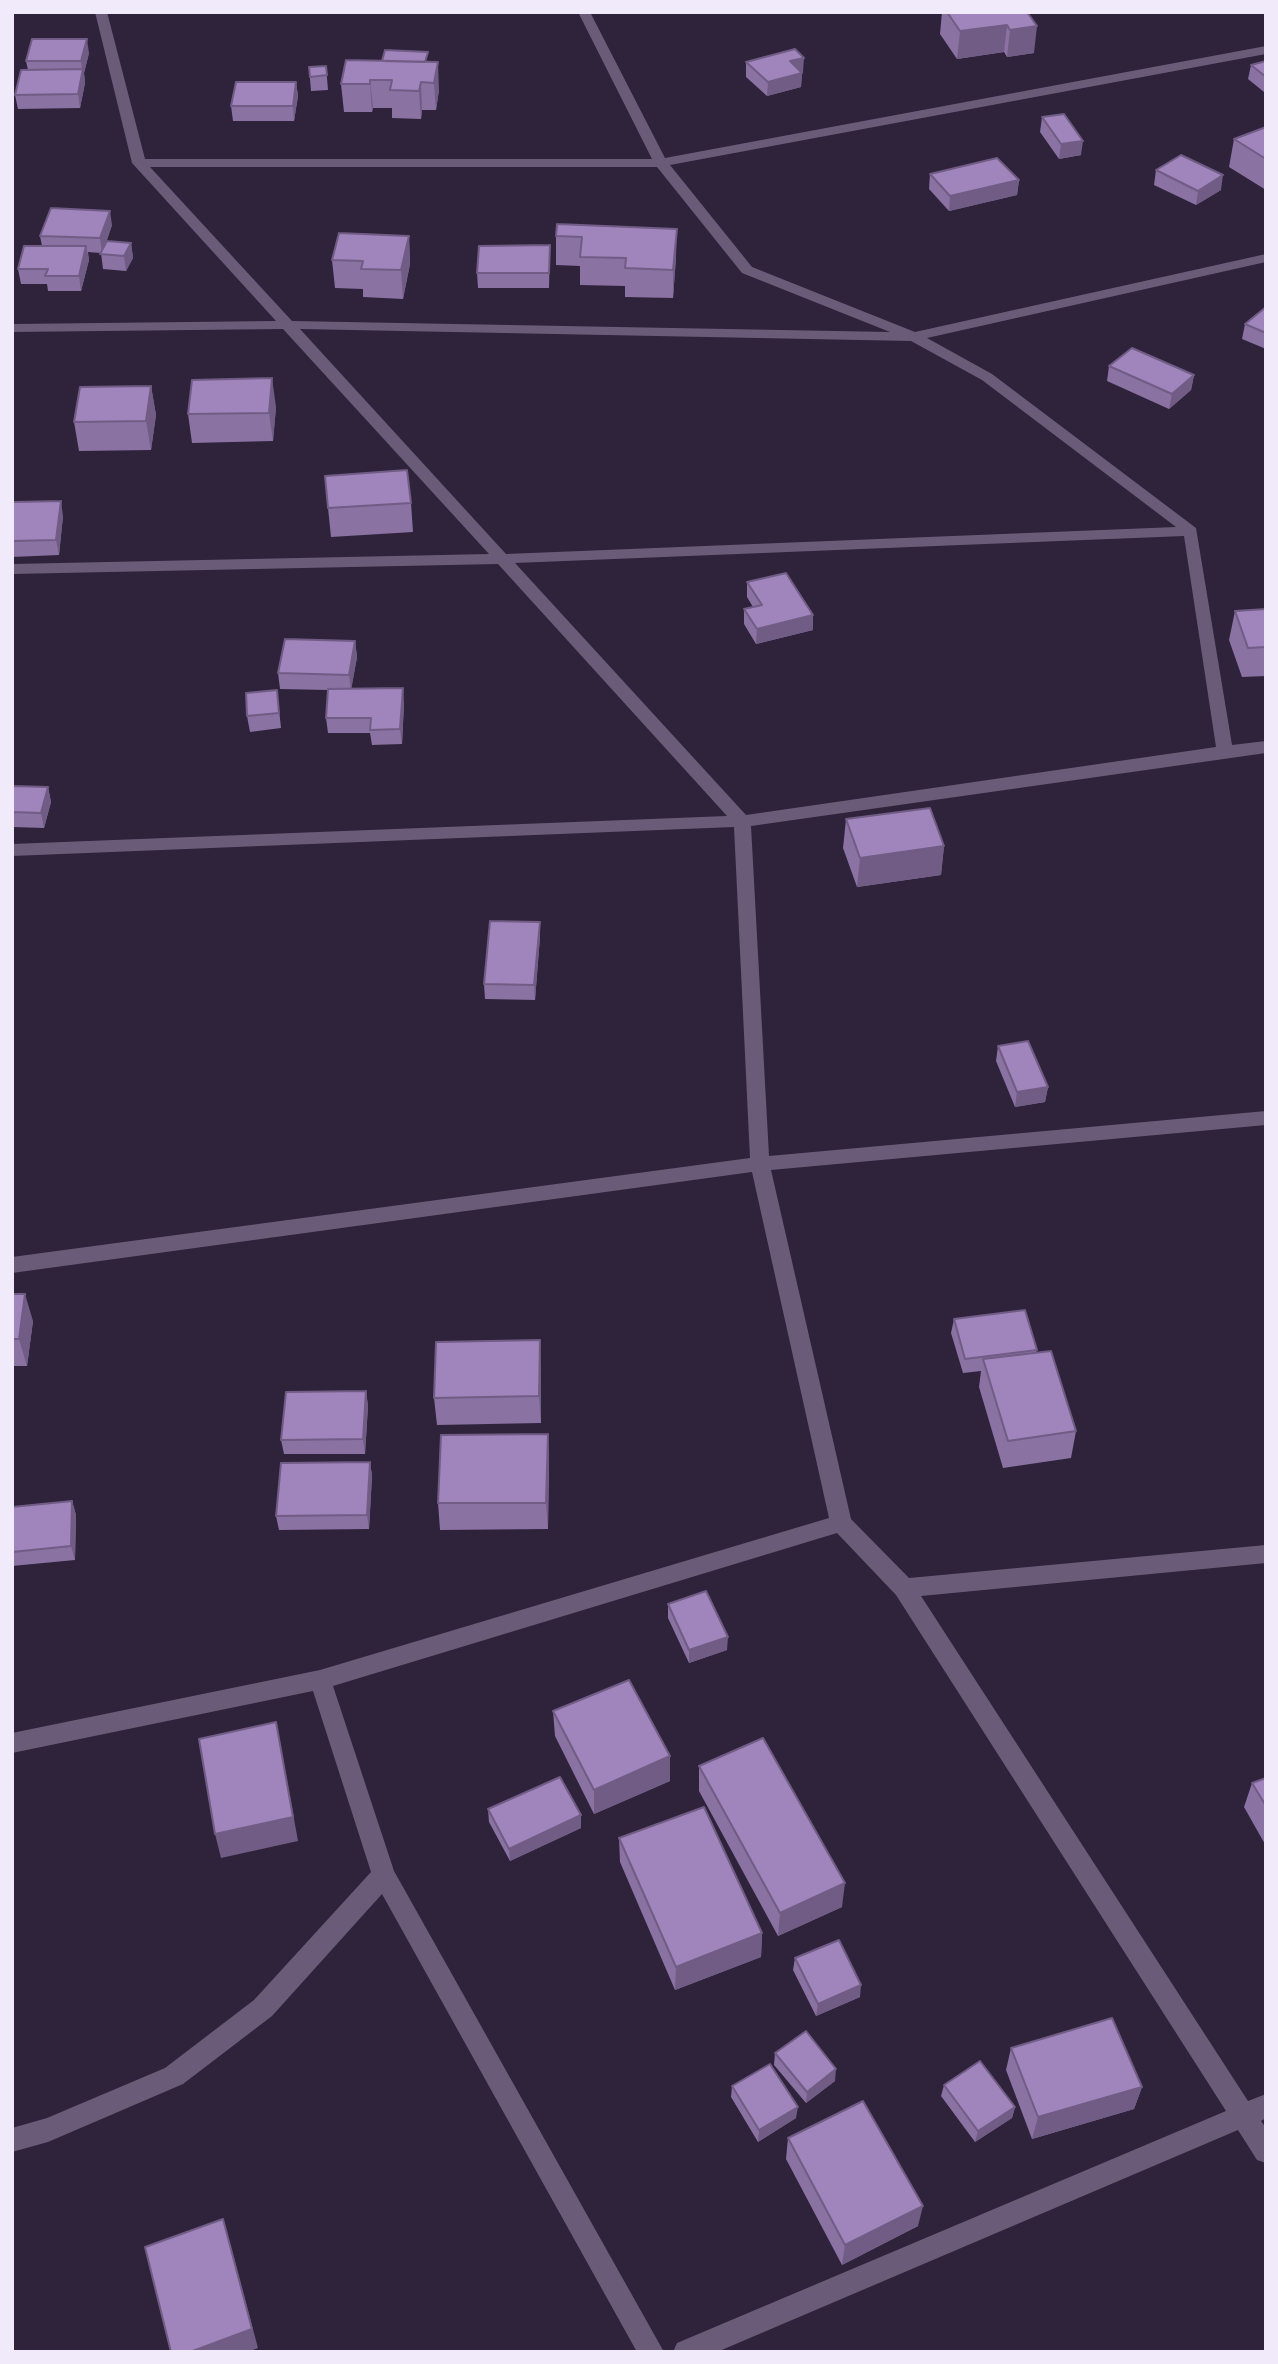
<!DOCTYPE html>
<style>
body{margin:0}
#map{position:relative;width:1278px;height:2364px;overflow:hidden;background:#2f223b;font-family:Spectral,serif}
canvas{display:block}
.frame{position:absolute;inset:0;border:14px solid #f1eafa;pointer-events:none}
</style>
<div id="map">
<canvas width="1278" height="2364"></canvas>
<div class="frame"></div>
</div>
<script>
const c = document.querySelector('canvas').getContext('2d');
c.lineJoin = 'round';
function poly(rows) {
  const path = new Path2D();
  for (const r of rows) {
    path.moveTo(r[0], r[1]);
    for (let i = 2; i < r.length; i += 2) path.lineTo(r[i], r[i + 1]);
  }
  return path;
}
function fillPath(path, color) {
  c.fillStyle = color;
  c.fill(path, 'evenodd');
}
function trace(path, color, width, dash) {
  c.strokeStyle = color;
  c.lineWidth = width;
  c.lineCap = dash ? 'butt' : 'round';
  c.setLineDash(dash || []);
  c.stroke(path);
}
fillPath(poly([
 [95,12,107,12,145,159,652,159,578,12,590,12,665,158,1266,46,1266,54,670,165,752,267,915,332,1266,254,1266,262,927,338,992,374,1196,528,1232,745,1266,741,1266,753,751,826,769,1156,1266,1111,1266,1125,771,1170,851,1519,909,1578,1266,1545,1266,1563,921,1596,1248,2101,1266,2094,1266,2118,1261,2121,1266,2128,1266,2163,1257,2160,1238,2130,717,2352,673,2352,677,2343,1226,2111,896,1595,837,1533,333,1686,394,1871,664,2352,637,2352,382,1894,272,2016,183,2084,48,2142,12,2152,12,2128,47,2118,165,2068,254,2000,371,1872,313,1691,12,1753,12,1733,320,1670,829,1518,752,1172,12,1273,12,1257,750,1158,734,827,12,856,12,844,727,816,498,564,12,574,12,564,489,554,283,329,12,332,12,324,276,321,132,163,95,12],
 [150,167,657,167,742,273,890,332,292,321,150,167],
 [300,329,911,341,982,380,1176,527,506,554,300,329],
 [1184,536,1216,747,746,815,515,563,1184,536]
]), '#6a5c79');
fillPath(poly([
 [942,12,1027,12,1034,53,1007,57,1004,52,957,59,940,34],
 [89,53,84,73,85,83,80,108,18,109,15,95,28,70,26,61],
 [1266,61,1266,91,1264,92,1248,79,1251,65],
 [428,62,439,90,436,110,422,110,421,119,392,118,392,108,373,108,372,112,344,112,341,84],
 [746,62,803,72,802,72,801,87,767,96,746,77],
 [326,66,328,90,311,91,309,67],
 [296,82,298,96,294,121,233,121,231,106],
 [1042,117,1081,155,1059,159,1040,132],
 [1266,127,1266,190,1229,167,1234,139],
 [1156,170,1221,190,1196,205,1154,185],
 [930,174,1019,180,1017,195,949,211,929,189],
 [557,224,676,257,673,298,625,297,625,286,580,285,580,266,556,265,556,236],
 [112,225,105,246,131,243,133,258,126,271,103,269,101,253,88,252,89,260,81,291,48,291,47,284,21,284,18,269,42,246,40,236],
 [409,236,410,264,403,299,363,297,363,289,335,288,332,260],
 [550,245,549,288,478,288,477,273],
 [1266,307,1266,349,1242,339,1245,324],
 [1109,366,1194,375,1191,390,1169,409,1107,381],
 [151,386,156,415,151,450,79,451,74,422],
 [276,407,273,441,192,443,188,414],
 [12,502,63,516,59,555,12,557],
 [411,503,413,532,331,537,328,508],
 [747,582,813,615,813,630,756,644,744,624,744,609,753,607,747,597],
 [1266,609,1266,676,1242,677,1229,640,1235,611],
 [355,641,357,657,351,689,404,703,402,744,372,745,370,733,328,733,326,718,328,690,280,689,278,673],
 [277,690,281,728,250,732,247,716],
 [12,786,48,787,51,802,44,828,12,827],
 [846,819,944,846,941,875,857,887,843,848],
 [540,937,535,1000,485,999,484,984],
 [998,1046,1048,1087,1045,1102,1015,1107,996,1061],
 [12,1294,33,1321,27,1366,12,1366],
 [954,1319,1037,1350,1036,1353,1076,1431,1071,1458,1003,1468,979,1387,981,1371,963,1373,951,1333],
 [541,1367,541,1423,437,1425,434,1398],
 [366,1391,368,1406,365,1454,284,1454,281,1440],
 [548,1434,549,1461,548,1529,440,1530,438,1503],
 [370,1462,372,1476,369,1529,279,1530,276,1516],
 [72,1501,76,1515,75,1560,12,1566,12,1507],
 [668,1604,727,1650,689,1663,668,1618],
 [553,1711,670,1756,670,1781,594,1814,555,1736],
 [699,1766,842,1907,778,1936,699,1791],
 [1266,1778,1266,1846,1244,1807,1252,1783],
 [488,1809,581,1828,510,1861,489,1822],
 [619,1838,762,1933,761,1957,675,1990,620,1862],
 [795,1958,860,1997,816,2016,793,1970],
 [1011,2048,1142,2087,1134,2109,1032,2139,1006,2070],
 [775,2053,835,2081,806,2103,774,2065],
 [944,2085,1015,2107,1012,2118,975,2142,941,2096],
 [732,2086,796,2118,758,2142,731,2097],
 [788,2138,918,2226,842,2265,786,2159]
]), '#8a72a2');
fillPath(poly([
 [1007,25,1004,52,957,59,960,31],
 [1037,26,1034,53,1007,57,1010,30],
 [87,39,89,53,84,73,85,83,80,108,78,94,82,71,81,61],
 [804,58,803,72,789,76,790,61],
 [438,62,439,90,436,110,434,83],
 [802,73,801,87,767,96,768,82],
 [370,80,373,108,372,112,370,84],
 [296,82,298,96,294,121,293,106],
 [421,82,422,110,421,119,419,91],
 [1083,141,1081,155,1059,159,1061,144],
 [1223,175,1221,190,1196,205,1198,191],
 [1019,180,1017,195,949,211,950,196],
 [110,211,112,225,102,253,100,238],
 [677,229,676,257,673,298,673,270],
 [409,236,410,264,403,299,401,270],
 [131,243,133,258,126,271,124,256],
 [86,246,89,260,81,291,79,276],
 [1194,375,1191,390,1169,409,1172,394],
 [272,378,276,407,273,441,269,413],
 [151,386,156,415,151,450,146,421],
 [61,501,63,516,59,555,56,540],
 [813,615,813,630,756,644,757,629],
 [355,641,357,657,351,691,349,675],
 [403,688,404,703,402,744,400,729],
 [48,787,51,802,44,828,41,813],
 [944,846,941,875,857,887,860,858],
 [540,922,540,937,535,1000,534,985],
 [1048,1087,1045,1102,1015,1107,1017,1092],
 [25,1294,33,1321,27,1366,19,1339],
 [540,1340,541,1367,541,1423,539,1396],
 [366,1391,368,1406,365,1454,363,1439],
 [548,1434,549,1461,548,1529,546,1503],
 [370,1462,372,1476,369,1529,367,1515],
 [72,1501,76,1515,75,1560,71,1546],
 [728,1637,727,1650,689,1663,689,1650],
 [281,1747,298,1841,221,1858,215,1834],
 [670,1756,670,1781,594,1814,594,1790],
 [581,1815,581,1828,510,1861,509,1849],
 [845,1883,842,1907,778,1936,780,1913],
 [762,1933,761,1957,675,1990,676,1967],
 [861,1985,860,1997,816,2016,818,2004],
 [836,2069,835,2081,806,2103,807,2092],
 [1142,2087,1134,2109,1032,2139,1038,2117],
 [798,2107,796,2118,758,2142,759,2130],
 [1015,2107,1012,2118,975,2142,978,2131],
 [923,2206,918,2226,842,2265,845,2245],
 [223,2219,229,2240,258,2348,248,2352,190,2352]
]), '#705c84');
const building = poly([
 [947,12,1027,12,1037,26,1010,30,1007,25,960,31,947,12],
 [32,39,87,39,81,61,26,61,32,39],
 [795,49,804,58,790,61,802,73,768,82,746,62,795,49],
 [385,50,428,52,425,62,382,61,385,50],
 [346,60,438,62,434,83,421,82,419,91,390,90,392,80,370,80,370,84,341,84,346,60],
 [1266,61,1266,77,1251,65,1266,61],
 [326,66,327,75,310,77,309,67,326,66],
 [83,69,78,94,15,95,21,70,83,69],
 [236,82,296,82,293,106,231,106,236,82],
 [1064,114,1083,141,1061,144,1042,117,1064,114],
 [1266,127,1266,159,1234,139,1266,127],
 [1181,155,1223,175,1198,191,1156,170,1181,155],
 [997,158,1019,180,950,196,930,174,997,158],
 [51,208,110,211,100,238,40,236,51,208],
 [557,224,677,229,673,270,625,268,626,258,580,257,582,237,556,236,557,224],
 [339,233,409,236,401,270,361,269,363,261,332,260,339,233],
 [107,241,131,243,124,256,100,254,107,241],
 [550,245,549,273,477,273,479,246,550,245],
 [24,246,86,246,79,276,45,276,48,269,18,269,24,246],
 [1266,307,1266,333,1245,324,1266,307],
 [1132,348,1194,375,1172,394,1109,366,1132,348],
 [272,378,269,413,188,414,192,380,272,378],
 [151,386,146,421,74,422,80,387,151,386],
 [407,470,411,503,328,508,325,476,407,470],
 [61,501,56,540,12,541,12,502,61,501],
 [786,573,813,615,757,629,744,609,762,605,747,582,786,573],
 [1266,609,1266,647,1248,648,1235,611,1266,609],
 [285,639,355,641,349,675,278,673,285,639],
 [403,688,400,729,370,730,371,718,326,718,328,689,403,688],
 [277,690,279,713,247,716,246,693,277,690],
 [12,786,48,787,41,813,12,812,12,786],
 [930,808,944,846,860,858,846,819,930,808],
 [490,921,540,922,534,985,484,984,490,921],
 [1028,1041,1048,1087,1017,1092,998,1046,1028,1041],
 [12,1294,25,1294,19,1339,12,1339,12,1294],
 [1025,1310,1037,1350,965,1359,954,1319,1025,1310],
 [540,1340,539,1396,434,1398,436,1342,540,1340],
 [1051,1351,1076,1431,1008,1441,983,1359,1051,1351],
 [366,1391,363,1439,281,1440,286,1392,366,1391],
 [548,1434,546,1503,438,1503,441,1435,548,1434],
 [370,1462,367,1515,276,1516,281,1463,370,1462],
 [72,1501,71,1546,12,1552,12,1507,72,1501],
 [706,1591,728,1637,689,1650,668,1604,706,1591],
 [629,1680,670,1756,594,1790,553,1711,629,1680],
 [276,1722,293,1817,215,1834,199,1739,276,1722],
 [763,1738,845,1883,780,1913,699,1766,763,1738],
 [560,1777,581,1815,509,1849,488,1809,560,1777],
 [1266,1778,1266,1806,1252,1783,1266,1778],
 [704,1807,762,1933,676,1967,619,1838,704,1807],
 [839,1940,861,1985,818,2004,795,1958,839,1940],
 [1112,2018,1142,2087,1038,2117,1011,2048,1112,2018],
 [806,2031,836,2069,807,2092,775,2053,806,2031],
 [980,2061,1015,2107,978,2131,944,2085,980,2061],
 [770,2064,798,2107,759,2130,732,2086,770,2064],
 [863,2101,923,2206,845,2245,788,2138,863,2101],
 [223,2219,252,2329,190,2352,171,2352,145,2247,223,2219]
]);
fillPath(building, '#a084bc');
trace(building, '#705c84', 2);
</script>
